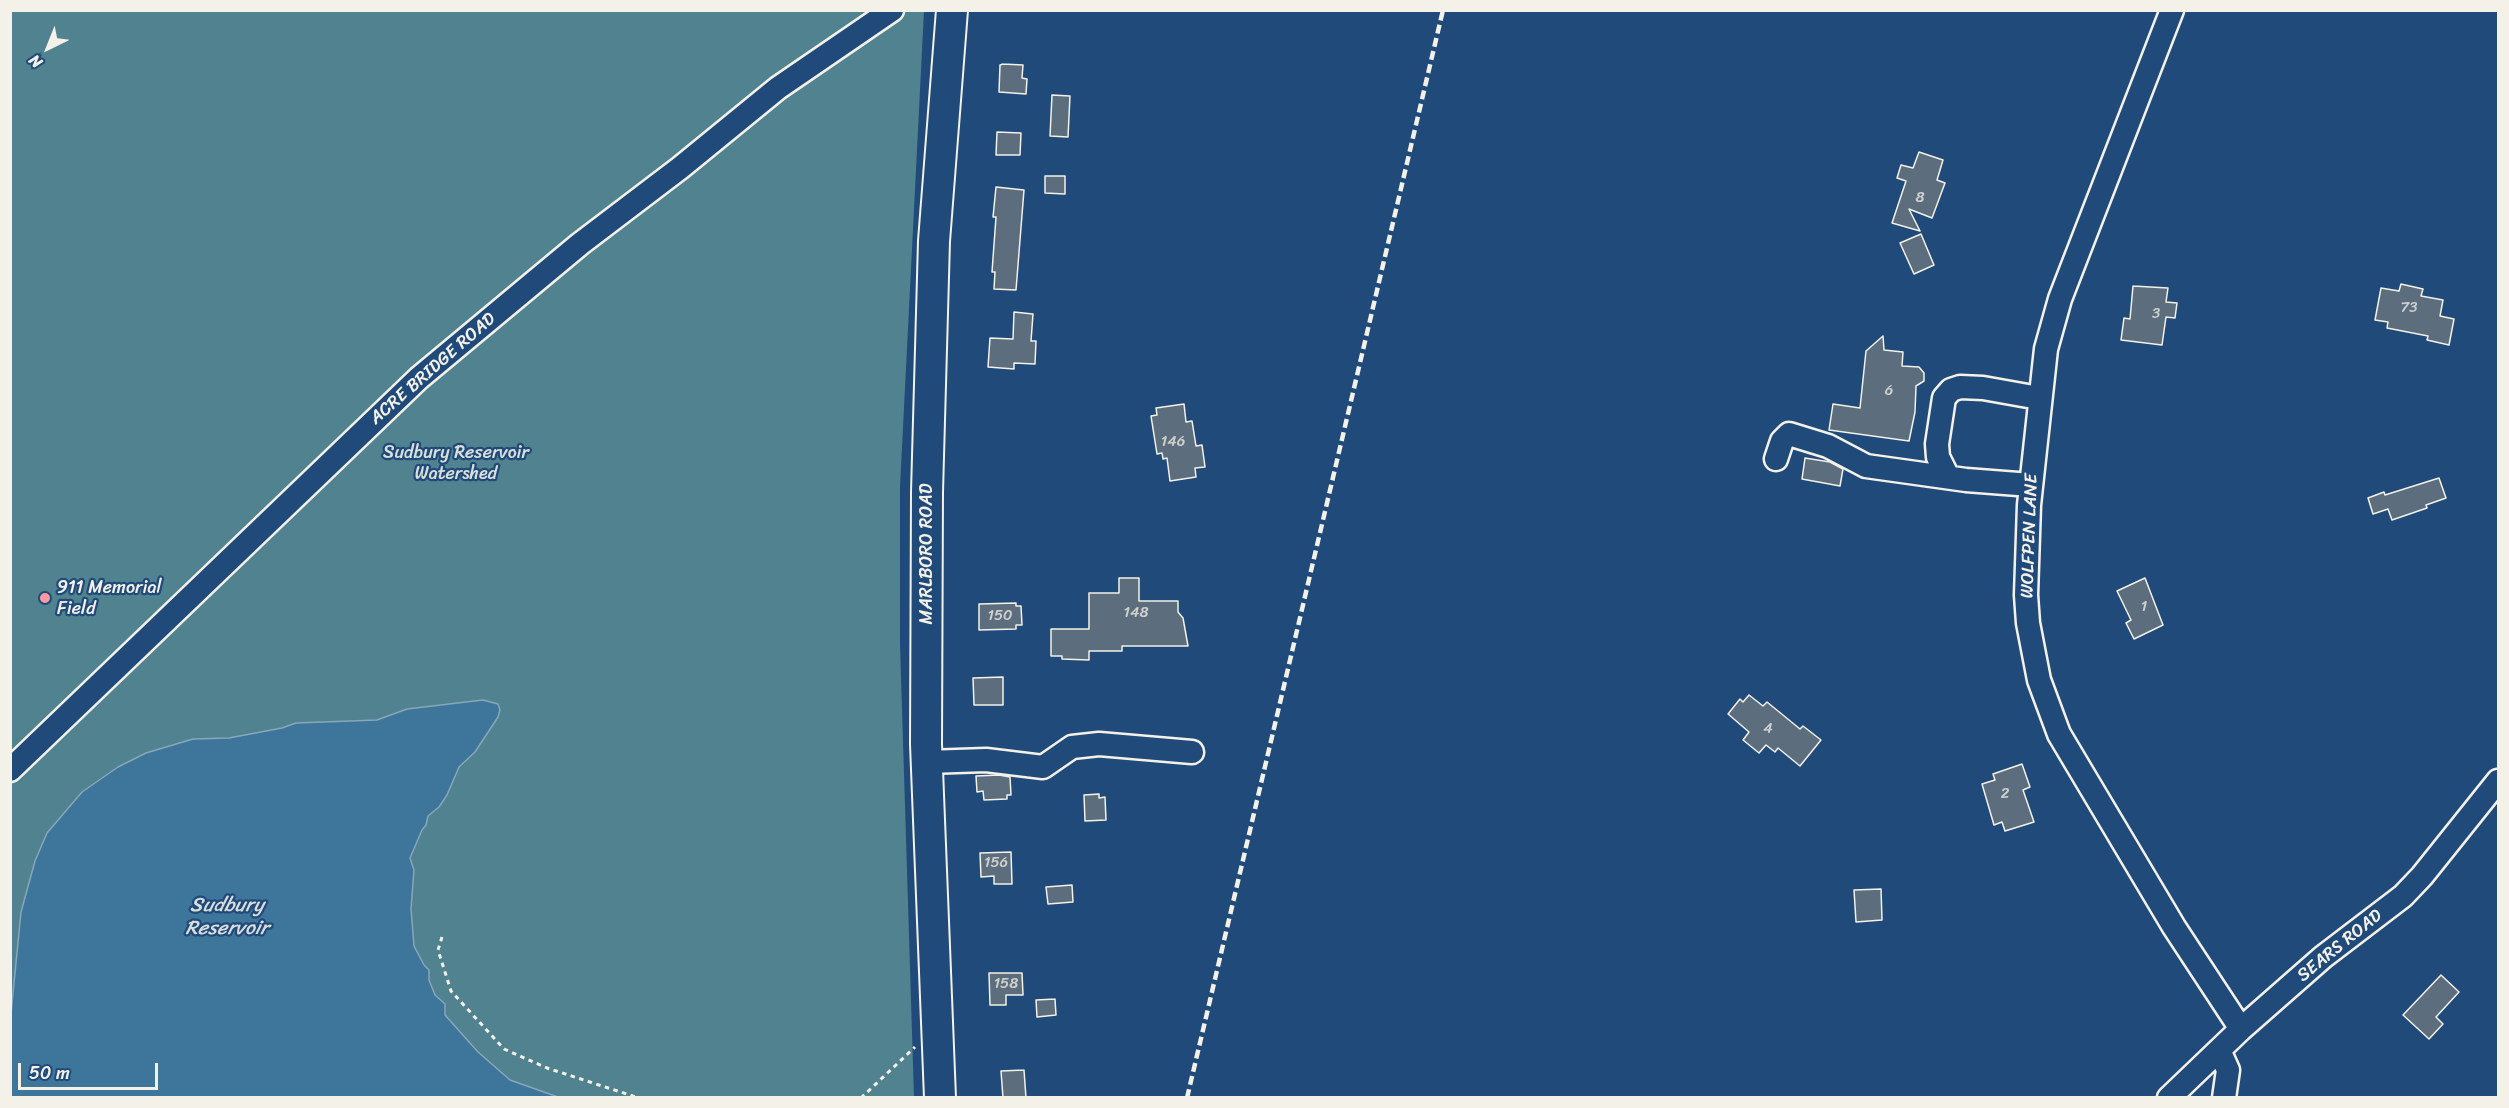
<!DOCTYPE html>
<style>
body{margin:0}
#map{position:relative;width:2509px;height:1108px;overflow:hidden;background:#1f4a7a;font-family:Sriracha,sans-serif}
canvas{display:block}
.frame{position:absolute;inset:0;border:12px solid #f4f1e8;pointer-events:none}
.north{position:absolute;left:18px;top:18px;width:60px;height:60px;-webkit-text-stroke:4px #1f4a7a;paint-order:stroke;rotate:223deg;font-size:16px;font-weight:700;line-height:24px;text-align:center;color:#f4f1e8}
.north::after{content:'';display:block;margin:auto;width:21px;height:27px;background:#f4f1e8;clip-path:polygon(50% 0,100% 100%,50% 72%,0 100%)}
.scale{position:absolute;left:18px;top:1063px;width:140px;height:27px;box-sizing:border-box;border:3px solid #f4f1e8;border-top:0;padding-left:8px;font-size:18px;line-height:21px;white-space:nowrap;color:#f4f1e8;-webkit-text-stroke:4px #1f4a7a;paint-order:stroke}
</style>
<div id="map">
<canvas width="2509" height="1108"></canvas>
<div class="frame"></div>
<div class="north">N</div>
<div class="scale">50 m</div>
</div>
<script>
const c = document.querySelector('canvas').getContext('2d');
c.lineJoin = 'round';
function fillPath(path, color) {
  c.fillStyle = color;
  c.fill(path, 'evenodd');
}
function poly(rows) {
  const path = new Path2D();
  for (const r of rows) {
    path.moveTo(r[0], r[1]);
    for (let i = 2; i < r.length; i += 2) path.lineTo(r[i], r[i + 1]);
  }
  return path;
}
function trace(path, color, width, dash) {
  c.strokeStyle = color;
  c.lineWidth = width;
  c.lineCap = dash ? 'butt' : 'round';
  c.setLineDash(dash || []);
  c.stroke(path);
}
function write(font, color, halo, rows, align = 'center') {
  c.font = font + ' Sriracha,sans-serif';
  c.lineWidth = 4.5;
  c.setLineDash([]);
  c.textBaseline = 'middle';
  c.strokeStyle = halo;
  c.fillStyle = color;
  for (const [text, x, y, turn = 0] of rows) {
    c.save();
    c.translate(x, y);
    c.rotate((+turn || 0) * Math.PI / 180);
    c.textAlign = isNaN(turn) ? turn : align;
    if (halo) c.strokeText(text, 0, 0);
    c.fillText(text, 0, 0);
    c.restore();
  }
}
fillPath(poly([
 [11,11,924,11,900,487,900,644,914,1097,11,1097]
]), '#50838f');
const water = poly([
 [483,700,498,704,500,710,498,717,475,752,459,767,447,795,439,807,428,816,426,825,422,830,410,858,414,870,411,909,414,946,424,965,429,970,429,980,435,995,445,1004,445,1015,478,1052,510,1080,558,1097,11,1097,10,1024,21,912,35,861,47,833,82,792,118,767,146,753,193,739,229,738,282,728,296,723,377,720,407,709,483,700]
]);
fillPath(water, '#3e759b');
trace(water, '#87a7ba', 1.5);
const building = poly([
 [1003,64,1023,65,1022,78,1027,79,1026,94,999,92,1000,65,1003,64],
 [1052,95,1070,96,1068,137,1050,136,1052,95],
 [997,132,1021,133,1020,155,996,155,997,132],
 [1919,152,1943,160,1937,180,1945,183,1932,218,1909,209,1920,231,1892,223,1906,181,1897,178,1901,165,1913,168,1919,152],
 [1045,176,1065,176,1065,194,1045,193,1045,176],
 [996,187,1024,190,1016,290,994,289,995,272,992,272,996,217,993,217,996,187],
 [1921,234,1934,265,1914,274,1900,243,1921,234],
 [2401,284,2423,289,2421,296,2443,300,2440,316,2454,319,2449,345,2427,340,2428,336,2387,328,2388,322,2375,320,2381,288,2399,291,2401,284],
 [2133,286,2168,288,2166,302,2177,303,2175,318,2166,317,2162,345,2121,340,2124,318,2130,319,2133,286],
 [1014,312,1033,314,1031,341,1036,341,1035,364,1014,363,1014,369,988,367,990,338,1013,339,1014,312],
 [1883,336,1884,350,1903,352,1902,366,1919,367,1924,373,1924,381,1916,386,1915,412,1909,441,1829,430,1833,404,1860,408,1866,351,1883,336],
 [1184,404,1186,422,1192,421,1196,446,1202,445,1205,467,1195,468,1196,477,1170,481,1167,458,1163,459,1162,453,1157,454,1151,416,1157,415,1156,408,1184,404],
 [1805,458,1830,462,1843,469,1840,486,1802,479,1805,458],
 [2439,478,2446,498,2426,505,2427,508,2392,520,2388,509,2373,514,2368,498,2384,492,2385,495,2439,478],
 [1119,578,1139,578,1139,601,1178,601,1178,612,1183,618,1188,646,1122,646,1122,651,1089,651,1089,660,1062,659,1062,656,1051,656,1051,629,1089,629,1089,593,1119,593,1119,578],
 [2145,578,2163,625,2134,639,2126,623,2131,620,2117,591,2145,578],
 [1016,603,1016,606,1021,606,1022,625,1016,625,1016,629,979,630,979,604,1016,603],
 [1003,677,1003,705,974,705,973,678,1003,677],
 [1749,695,1763,706,1767,702,1800,729,1803,726,1821,740,1800,766,1778,748,1775,752,1766,745,1759,753,1743,740,1749,732,1728,714,1740,699,1743,702,1749,695],
 [2022,764,2030,787,2023,790,2034,822,2005,831,2002,822,1994,825,1982,784,1995,780,1993,774,2022,764],
 [999,775,1010,777,1011,795,1007,795,1007,799,984,800,983,791,977,792,976,776,999,775],
 [1099,794,1099,798,1105,797,1106,820,1085,821,1084,795,1099,794],
 [1011,852,1012,884,994,884,994,876,981,877,980,853,1011,852],
 [1072,885,1073,902,1048,904,1046,887,1072,885],
 [1881,889,1882,920,1856,922,1854,890,1881,889],
 [989,973,1022,973,1023,995,1006,995,1006,1005,990,1005,989,973],
 [2441,975,2459,992,2436,1017,2443,1024,2429,1039,2403,1015,2441,975],
 [1055,999,1056,1015,1037,1017,1036,1000,1055,999],
 [1024,1070,1026,1098,1003,1098,1001,1071,1024,1070]
]);
fillPath(building, '#5c6e7d');
trace(building, '#f4f1e8', 1.5);
const minor = poly([
 [2172,10,2060,299,2046,349,2029,505,2026,595,2028,623,2039,680,2059,734,2174,927,2241,1029],
 [1776,459,1782,441,1789,434,1828,446,1866,466,1966,480,2031,485],
 [1948,477,1938,457,1937,444,1944,398,1951,390,1960,387,1983,388,2039,398],
 [927,762,986,760,1043,767,1072,747,1099,744,1192,752],
 [10,770,419,378,580,244,680,168,778,88,892,10],
 [2219,1050,2228,1070,2224,1098],
 [2169,1098,2241,1029,2323,957,2403,896,2422,876,2498,781]
]);
const major = poly([
 [940,1098,926,744,927,492,934,241,952,10]
]);
trace(minor, '#f4f1e8', 27);
trace(major, '#f4f1e8', 34);
trace(poly([
 [442,937,438,950,451,991,504,1049,547,1068,639,1098],
 [861,1098,915,1047]
]), '#f4f1e8', 3, [4.5, 4.5]);
trace(minor, '#1f4a7a', 22);
trace(major, '#1f4a7a', 30);
trace(poly([
 [1187,1098,1443,10]
]), '#f4f1e8', 4.5, [9, 4.5]);
for (const [x, y, r, color] of [
 [45,598,6,"#ff9aa2"]
]) {
  const dot = new Path2D();
  dot.arc(x, y, r, 0, 2 * Math.PI);
  c.fillStyle = color;
  c.fill(dot);
  trace(dot, '#1f4a7a', 2);
}
write('15px', '#ced0cd', null, [
 ["8",1920,198],
 ["73",2409,308],
 ["3",2156,314],
 ["6",1889,391],
 ["146",1173,442],
 ["1",2144,607],
 ["148",1136,613],
 ["150",1000,616],
 ["4",1768,729],
 ["2",2005,794],
 ["156",996,863],
 ["158",1006,984]
]);
write('18px', '#f4f1e8', '#1f4a7a', [
 ["ACRE BRIDGE ROAD",433,369,-41],
 ["WOLFPEN LANE",2030,536,-88],
 ["MARLBORO ROAD",927,554,-90],
 ["SEARS ROAD",2340,946,-39]
]);
write('18px', '#dbe0db', '#1f4a7a', [
 ["Sudbury Reservoir",456,453],
 ["Watershed",456,474]
]);
write('18px', '#f4f1e8', '#1f4a7a', [
 ["911 Memorial",57,588],
 ["Field",57,609]
], 'left');
write('italic 20px', '#d9dedc', '#1f4a7a', [
 ["Sudbury",227,906],
 ["Reservoir",227,929]
]);
</script>
